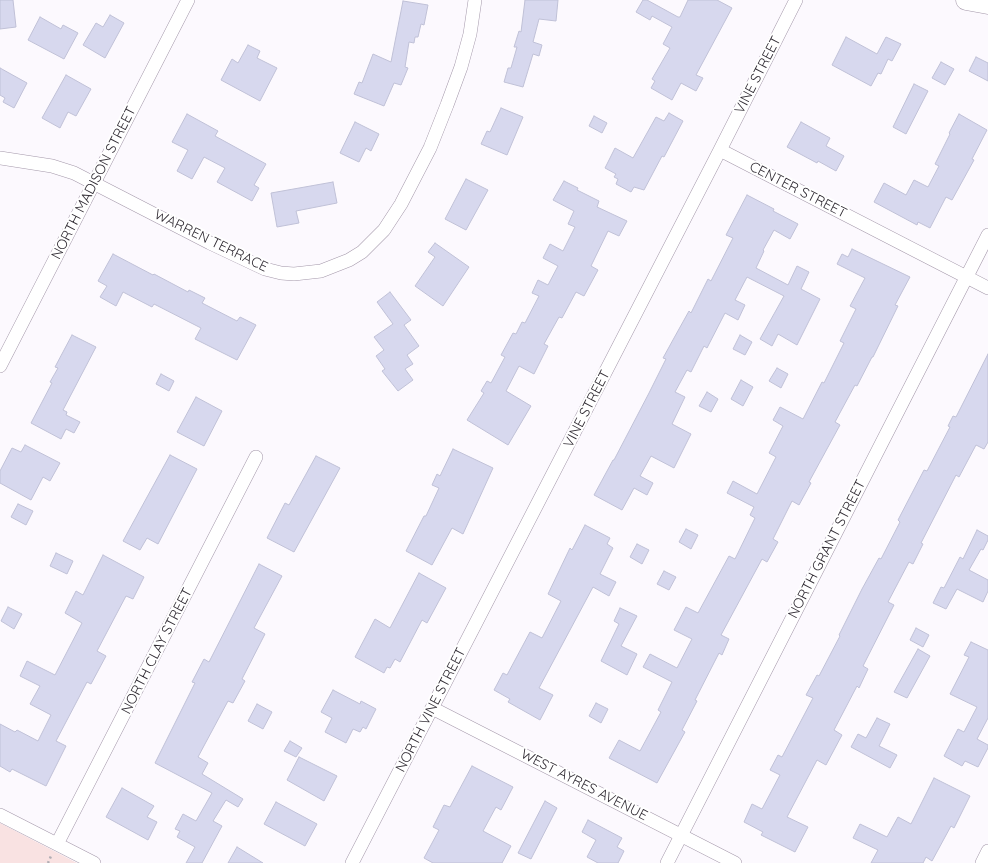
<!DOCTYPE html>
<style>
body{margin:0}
canvas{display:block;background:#fcf9fe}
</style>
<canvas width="988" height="863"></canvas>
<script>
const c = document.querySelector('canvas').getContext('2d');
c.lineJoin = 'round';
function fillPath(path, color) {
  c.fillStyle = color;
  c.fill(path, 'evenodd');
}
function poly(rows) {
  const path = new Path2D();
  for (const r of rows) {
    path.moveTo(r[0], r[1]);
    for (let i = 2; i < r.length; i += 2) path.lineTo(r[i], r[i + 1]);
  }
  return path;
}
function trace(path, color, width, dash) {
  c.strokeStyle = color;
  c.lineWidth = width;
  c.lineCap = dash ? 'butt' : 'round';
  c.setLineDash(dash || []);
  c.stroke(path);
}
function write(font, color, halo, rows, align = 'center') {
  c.font = font + ' Quicksand,sans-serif';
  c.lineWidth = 4;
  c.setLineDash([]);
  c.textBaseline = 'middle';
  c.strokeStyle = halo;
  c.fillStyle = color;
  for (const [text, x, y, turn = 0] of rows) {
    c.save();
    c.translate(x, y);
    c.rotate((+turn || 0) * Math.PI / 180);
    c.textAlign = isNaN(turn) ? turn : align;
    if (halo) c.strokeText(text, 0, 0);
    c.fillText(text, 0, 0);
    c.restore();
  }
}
fillPath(poly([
 [0,823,77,863,0,863]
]), '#f9e2e2');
const building = poly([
 [0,0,13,0,16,27,0,29,0,0],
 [525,0,558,0,556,21,539,19,533,42,542,45,539,56,533,54,523,87,504,82,508,68,511,68,517,47,514,47,519,31,521,32,525,0],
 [643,0,647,0,678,17,680,17,688,0,717,0,732,8,696,75,703,78,696,91,681,83,672,100,651,88,655,81,652,79,670,48,663,44,672,27,652,16,650,20,636,12,643,0],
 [403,1,428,5,424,25,421,24,418,37,415,37,414,43,409,42,405,67,408,68,401,85,394,83,384,106,354,94,359,82,362,83,373,54,391,62,403,1],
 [110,15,124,23,105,58,83,45,96,23,103,27,110,15],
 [40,17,61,29,63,25,78,33,64,59,28,40,40,17],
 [846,37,877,54,886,37,901,44,892,61,888,59,881,74,878,73,871,86,832,65,846,37],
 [248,45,260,51,257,58,277,68,260,101,221,80,232,59,238,63,248,45],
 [976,57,988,63,988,81,969,71,976,57],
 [941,62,954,69,945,85,932,78,941,62],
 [0,68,27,83,14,108,3,102,5,98,0,95,0,68],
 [66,75,91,89,76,116,68,112,60,128,42,118,66,75],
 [914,84,928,91,906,134,893,127,914,84],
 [501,108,523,117,507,155,481,144,487,131,490,132,501,108],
 [669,113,683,121,664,157,662,156,644,190,634,187,631,192,616,184,618,179,614,177,616,174,605,168,615,148,633,158,656,117,664,121,669,113],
 [187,114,218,131,215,136,266,164,254,185,259,188,252,201,217,182,225,168,204,157,192,179,177,171,188,150,172,142,187,114],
 [959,114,987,130,972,159,974,160,952,200,946,197,930,228,918,222,917,225,874,202,884,183,906,195,914,180,928,187,939,166,935,164,950,134,949,133,959,114],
 [594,116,607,123,602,133,589,126,594,116],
 [355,122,379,134,371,151,366,148,359,162,340,153,355,122],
 [801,122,830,138,826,146,844,156,836,171,818,161,817,163,787,147,801,122],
 [466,179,488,190,466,230,445,219,466,179],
 [564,181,578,188,577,190,599,201,597,207,627,221,619,236,608,231,591,266,598,270,584,296,576,292,562,318,559,317,544,344,548,346,534,374,519,366,506,391,531,406,508,445,467,420,484,393,481,391,487,381,491,383,505,357,501,355,513,333,516,334,522,322,525,323,539,296,532,293,538,280,548,285,558,266,543,258,550,244,563,251,575,227,568,224,574,211,553,200,564,181],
 [333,182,337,203,296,211,299,223,277,227,271,193,333,182],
 [747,195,774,209,773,211,798,224,790,239,774,230,763,250,764,251,756,268,788,285,797,266,809,272,801,289,820,299,797,345,778,334,772,346,760,339,784,296,747,277,735,300,745,305,738,320,725,313,707,348,704,346,691,372,687,370,675,392,685,397,672,424,691,434,674,468,651,456,640,476,653,483,647,495,634,488,622,510,594,495,613,460,614,460,649,393,666,359,663,358,674,338,689,311,691,313,708,279,711,281,733,238,726,235,747,195],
 [435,243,469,267,443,306,415,286,435,257,428,252,435,243],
 [852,249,910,277,895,305,898,306,873,357,872,357,857,386,855,385,835,422,840,425,809,482,811,483,799,505,792,501,773,539,778,542,767,562,762,559,721,635,729,639,722,655,719,653,695,700,697,701,682,730,685,732,657,783,609,758,619,740,640,751,661,712,658,710,672,682,643,667,650,654,677,668,692,639,674,630,686,607,698,613,729,556,735,559,755,518,750,515,754,507,727,493,733,481,757,494,776,457,769,453,783,426,773,420,780,407,803,419,822,382,824,383,844,343,840,341,856,309,850,306,865,278,837,264,842,254,848,257,852,249],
 [113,254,153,275,154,274,188,292,189,290,205,298,202,303,237,321,240,317,256,325,237,360,195,339,201,328,154,304,152,307,123,292,116,306,100,297,107,286,98,281,113,254],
 [390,292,411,320,404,325,419,346,407,355,413,364,405,369,413,380,398,391,382,371,385,369,376,356,384,350,374,337,393,324,377,302,390,292],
 [72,335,96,347,63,410,67,412,66,415,80,422,74,433,66,429,61,439,31,423,52,383,50,382,58,368,55,367,72,335],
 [740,335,752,342,745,355,733,349,740,335],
 [988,354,988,442,984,449,976,445,959,477,956,475,921,543,923,544,913,564,909,562,888,602,894,605,863,666,868,669,859,688,857,686,834,730,842,735,826,765,817,760,787,817,808,827,795,852,761,835,763,832,744,822,752,804,762,809,780,775,770,770,778,755,782,757,813,698,806,695,817,675,819,676,840,636,839,635,862,589,879,558,881,559,900,522,898,520,924,470,927,471,950,427,948,426,953,416,956,417,988,354],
 [777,368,788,374,781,388,769,381,777,368],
 [161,374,174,381,169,391,156,384,161,374],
 [741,380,753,387,743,406,731,399,741,380],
 [707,392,718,399,711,412,699,406,707,392],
 [196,397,222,411,204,446,177,432,196,397],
 [25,445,60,463,50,481,43,477,31,500,0,483,0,471,12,448,21,452,25,445],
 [453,449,493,468,463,534,452,528,432,565,406,551,424,516,426,516,439,488,432,485,437,474,440,476,453,449],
 [170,455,197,469,158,544,147,538,140,550,123,541,170,455],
 [316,456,340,468,294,552,267,538,285,503,289,505,316,456],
 [18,504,33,511,26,525,11,517,18,504],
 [585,525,610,538,607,544,613,548,600,574,616,582,609,596,593,587,539,688,553,695,540,720,508,702,510,699,494,690,503,673,507,675,530,632,542,638,561,601,548,594,570,548,572,550,585,525],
 [686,529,698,535,691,549,679,542,686,529],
 [977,530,988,536,988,540,983,550,981,549,969,570,988,580,988,591,983,602,957,589,946,609,933,603,941,587,944,588,960,557,963,559,977,530],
 [637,544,649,550,642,564,630,557,637,544],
 [56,553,73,561,67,574,50,566,56,553],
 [103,555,144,577,133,599,126,596,97,651,106,656,91,684,87,682,56,741,66,746,46,786,12,769,10,772,0,766,0,724,15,732,17,730,38,741,51,715,30,704,40,686,20,676,27,661,55,675,82,623,65,613,76,591,83,595,103,555],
 [259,564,282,576,254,628,265,634,242,679,245,681,233,703,228,701,198,757,208,763,202,774,243,799,238,807,226,800,213,821,222,826,202,863,186,863,195,847,177,837,180,831,175,829,183,814,196,821,212,793,155,763,195,683,192,682,204,659,209,662,259,564],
 [664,571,676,577,669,590,657,584,664,571],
 [419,573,446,588,427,623,422,620,400,662,395,659,390,668,387,667,384,673,355,657,375,619,390,628,419,573],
 [8,607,22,614,14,629,1,621,8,607],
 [620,608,637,616,621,646,637,654,627,675,601,661,619,624,614,621,620,608],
 [916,628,929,635,923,647,910,640,916,628],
 [971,642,988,650,988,718,977,739,988,745,988,748,978,767,965,761,962,766,944,756,958,729,964,732,977,707,950,694,969,657,964,655,971,642],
 [918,649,930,656,907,698,894,692,918,649],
 [333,690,360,704,361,701,376,709,366,729,363,727,360,732,353,729,346,743,325,732,332,718,321,712,333,690],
 [596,703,608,709,601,723,589,716,596,703],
 [257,704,272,712,263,729,248,721,257,704],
 [877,718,890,724,879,746,897,755,890,768,851,747,858,734,866,738,877,718],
 [290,741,302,748,296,757,284,751,290,741],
 [299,757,337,776,324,801,287,780,299,757],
 [472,766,513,787,501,810,496,807,483,831,511,846,502,863,433,863,424,858,439,830,433,827,444,805,450,807,472,766],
 [934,778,970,796,954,828,951,826,932,861,926,857,923,863,871,863,878,850,853,838,860,824,887,837,898,817,911,824,934,778],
 [122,788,154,806,147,817,157,822,148,840,106,817,122,788],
 [545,801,557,808,531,859,518,853,545,801],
 [276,802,317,824,305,846,264,824,276,802],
 [588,820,622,838,617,847,624,851,618,863,598,863,587,857,596,840,582,832,588,820],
 [237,847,263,863,228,863,237,847]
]);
fillPath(building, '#d7d8ee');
trace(building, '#c0c1d7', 1);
const street = poly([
 [720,150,796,0],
 [0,158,52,166,74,173,210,243,265,269,281,273,294,274,321,271,349,260,362,252,384,230,401,204,430,148,447,105,461,67,470,34,475,0],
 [0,366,188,0],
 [432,708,735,863],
 [0,815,94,863],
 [57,844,256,457],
 [352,863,720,150,988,288],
 [667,863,988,235],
 [982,863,988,851]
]);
const primary = poly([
 [966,0,988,4]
]);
trace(street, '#a498aa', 14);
trace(primary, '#a498aa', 21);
trace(poly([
 [48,863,51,856]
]), '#b0adb3', 2.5, [2, 3]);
trace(street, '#fff', 13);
trace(primary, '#fff', 20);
write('14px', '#312c34', '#fff', [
 ["VINE STREET",758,75,-63],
 ["NORTH MADISON STREET",94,183,-63],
 ["CENTER STREET",798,190,27],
 ["WARREN TERRACE",211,241,26],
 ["VINE STREET",587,409,-63],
 ["NORTH GRANT STREET",827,549,-63],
 ["NORTH CLAY STREET",157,651,-63],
 ["NORTH VINE STREET",431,710,-63],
 ["WEST AYRES AVENUE",584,785,27]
]);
</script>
